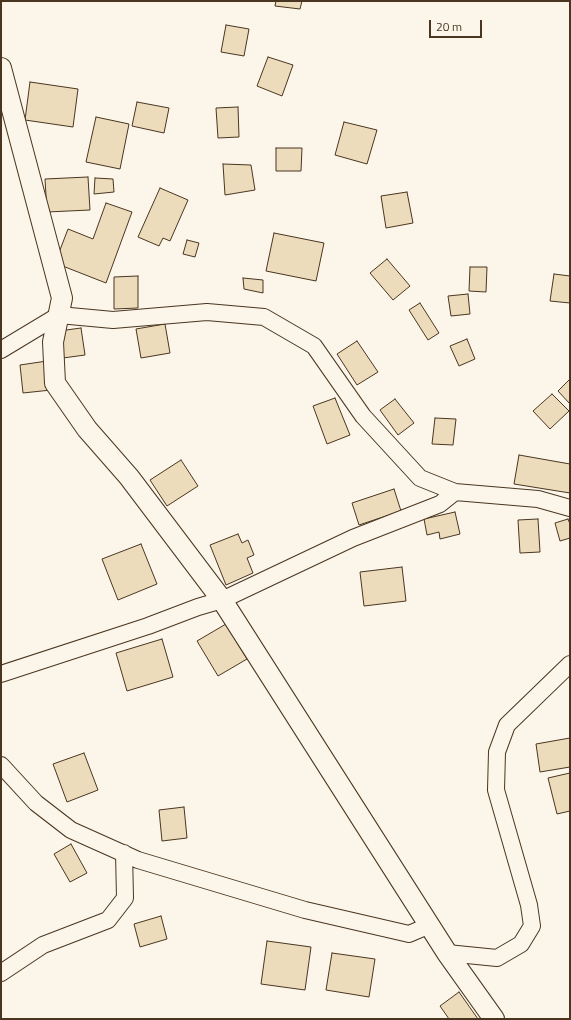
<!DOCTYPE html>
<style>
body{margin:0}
#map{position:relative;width:571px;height:1020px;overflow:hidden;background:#fbf6e9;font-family:"Titillium Web",sans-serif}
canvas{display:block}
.frame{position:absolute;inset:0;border:2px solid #4a3520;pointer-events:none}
.scale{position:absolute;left:429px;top:20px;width:53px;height:18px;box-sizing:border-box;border:2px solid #4a3520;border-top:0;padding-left:5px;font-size:12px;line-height:14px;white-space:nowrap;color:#4a3520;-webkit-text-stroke:3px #fbf6e9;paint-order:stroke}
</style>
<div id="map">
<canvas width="571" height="1020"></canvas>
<div class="frame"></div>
<div class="scale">20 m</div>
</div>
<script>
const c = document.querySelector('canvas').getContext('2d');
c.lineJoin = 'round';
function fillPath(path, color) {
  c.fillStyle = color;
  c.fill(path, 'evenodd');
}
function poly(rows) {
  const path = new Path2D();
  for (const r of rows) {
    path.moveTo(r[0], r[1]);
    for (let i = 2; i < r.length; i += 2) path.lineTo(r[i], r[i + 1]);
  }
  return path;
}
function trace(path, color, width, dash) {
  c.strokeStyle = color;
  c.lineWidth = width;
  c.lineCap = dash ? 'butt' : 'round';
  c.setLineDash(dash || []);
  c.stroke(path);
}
const building = poly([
 [276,1,302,1,300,9,275,6,276,1],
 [226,25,249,29,244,56,221,52,226,25],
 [268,57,293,65,282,96,257,86,268,57],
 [30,82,78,89,73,127,25,120,30,82],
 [137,102,169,108,164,133,132,126,137,102],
 [238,107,239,137,218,138,216,108,238,107],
 [96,117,129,124,120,169,86,162,96,117],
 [344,122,377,130,367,164,335,155,344,122],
 [276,148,302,148,301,171,276,171,276,148],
 [223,164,251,165,255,190,225,195,223,164],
 [88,177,90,210,47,212,45,179,88,177],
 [95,178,113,179,114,192,94,194,95,178],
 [160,188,188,200,170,241,163,238,159,246,138,237,160,188],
 [407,192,413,223,386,228,381,196,407,192],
 [106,203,132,212,106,283,55,263,68,229,93,239,106,203],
 [274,233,324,243,316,281,266,271,274,233],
 [187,240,199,243,195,257,183,254,187,240],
 [387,259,410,286,393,300,370,273,387,259],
 [470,267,487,267,486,292,469,291,470,267],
 [554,274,570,276,570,303,550,301,554,274],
 [138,276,138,308,114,309,114,277,138,276],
 [243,278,263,280,263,293,244,289,243,278],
 [468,294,470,314,451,316,448,296,468,294],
 [420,303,439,333,428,340,409,310,420,303],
 [165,324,170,353,141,358,136,329,165,324],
 [81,328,85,355,63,358,59,331,81,328],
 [467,339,475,359,459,366,450,346,467,339],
 [357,341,378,372,357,385,337,354,357,341],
 [47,361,51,390,23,393,20,365,47,361],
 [570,379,570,404,558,391,570,379],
 [552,394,569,411,550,429,533,411,552,394],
 [335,398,350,435,327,444,313,406,335,398],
 [395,399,414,423,398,435,380,410,395,399],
 [435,418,456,419,453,445,432,444,435,418],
 [519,455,570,464,570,493,514,484,519,455],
 [181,460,198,486,167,506,150,480,181,460],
 [394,489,401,511,359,525,352,503,394,489],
 [455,512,460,534,440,539,439,532,427,535,424,519,455,512],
 [538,519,540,552,520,553,518,520,538,519],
 [568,519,570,524,570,538,560,541,555,523,568,519],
 [238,534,242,543,248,540,254,555,247,558,253,573,226,585,210,545,238,534],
 [141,544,157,584,118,600,102,559,141,544],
 [402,567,406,601,364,606,360,572,402,567],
 [226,624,247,659,218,676,197,641,226,624],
 [162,639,173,677,127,691,116,653,162,639],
 [570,738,570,767,540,772,536,744,570,738],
 [84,753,98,790,67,802,53,764,84,753],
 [570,773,570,811,557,814,548,778,570,773],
 [184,807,187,838,162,841,159,810,184,807],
 [71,844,87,873,70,882,54,854,71,844],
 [161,916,167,939,140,947,134,924,161,916],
 [267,941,311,947,305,990,261,984,267,941],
 [332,953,375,959,369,997,326,990,332,953],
 [459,992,478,1019,449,1019,440,1006,459,992]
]);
fillPath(building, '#ecdcbc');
trace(building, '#4a3520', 1);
const minor = poly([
 [1,350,59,315,113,320,207,312,264,317,314,346,363,416,420,478,455,492,538,499,570,508],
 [1,674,148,626,198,607,222,600,353,538,440,504,455,492],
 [1,765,36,803,71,830,138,860,305,910,409,934,430,925],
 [447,953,497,958,521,944,532,926,529,905,496,790,497,752,507,725,570,664],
 [1,973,43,945,108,920,125,898,124,853]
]);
const tertiary = poly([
 [1,68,62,298,53,342,55,383,87,429,129,477,222,600,447,953,494,1019]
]);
trace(minor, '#4a3520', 18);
trace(tertiary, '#4a3520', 22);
trace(minor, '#fbf6e9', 16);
trace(tertiary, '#fbf6e9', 20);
</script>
